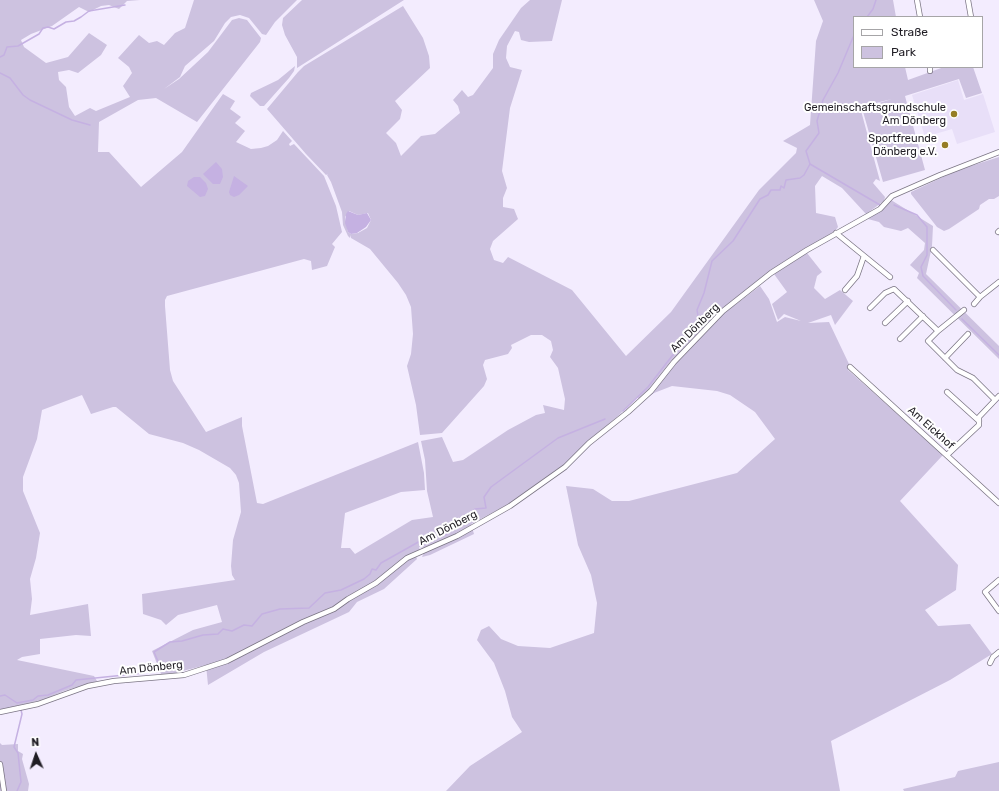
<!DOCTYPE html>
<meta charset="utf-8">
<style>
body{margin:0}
#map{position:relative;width:999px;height:791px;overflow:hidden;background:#f3ecfe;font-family:Rubik,sans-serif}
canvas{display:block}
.legend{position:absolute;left:853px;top:16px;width:130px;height:52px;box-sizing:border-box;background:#fff;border:1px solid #a6a5a7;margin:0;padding:5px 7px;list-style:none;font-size:12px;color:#201d24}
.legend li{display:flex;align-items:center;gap:8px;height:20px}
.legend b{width:20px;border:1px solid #a6a5a7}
.north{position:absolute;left:16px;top:735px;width:40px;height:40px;-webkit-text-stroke:3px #fff;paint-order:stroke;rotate:357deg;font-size:11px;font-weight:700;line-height:16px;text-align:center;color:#201d24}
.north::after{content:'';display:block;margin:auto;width:14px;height:18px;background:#201d24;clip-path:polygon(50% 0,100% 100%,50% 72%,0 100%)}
</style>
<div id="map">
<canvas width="999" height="791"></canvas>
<ul class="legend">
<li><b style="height:5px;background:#fff"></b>Straße</li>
<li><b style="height:11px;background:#cdc2e0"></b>Park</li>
</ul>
<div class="north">N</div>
</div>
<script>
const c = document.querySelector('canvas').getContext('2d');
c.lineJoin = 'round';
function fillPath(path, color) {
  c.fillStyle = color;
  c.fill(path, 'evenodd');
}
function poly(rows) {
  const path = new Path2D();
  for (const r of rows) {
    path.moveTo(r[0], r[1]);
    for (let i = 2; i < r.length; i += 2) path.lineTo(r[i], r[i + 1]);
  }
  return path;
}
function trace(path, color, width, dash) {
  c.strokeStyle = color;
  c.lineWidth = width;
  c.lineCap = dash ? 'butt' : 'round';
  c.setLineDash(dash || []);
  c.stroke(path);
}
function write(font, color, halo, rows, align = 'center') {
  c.font = font + ' Rubik,sans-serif';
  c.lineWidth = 4;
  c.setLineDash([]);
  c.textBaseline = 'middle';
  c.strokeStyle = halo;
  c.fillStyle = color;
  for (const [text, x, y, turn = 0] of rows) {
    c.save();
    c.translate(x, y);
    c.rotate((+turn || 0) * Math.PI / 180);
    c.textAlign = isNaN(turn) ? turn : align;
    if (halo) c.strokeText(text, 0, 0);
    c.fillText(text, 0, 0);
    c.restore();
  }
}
fillPath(poly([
 [958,80,964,100,983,94,995,132,957,144,952,129,925,137,912,95]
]), '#e8dff8');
fillPath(poly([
 [0,0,140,0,127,1,119,9,109,5,101,6,89,12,79,7,52,26,31,34,21,40,24,47,46,63,68,57,89,33,107,45,101,55,78,73,69,70,58,72,59,80,66,87,69,107,75,116,90,108,96,111,130,97,123,86,132,73,129,67,118,58,139,35,149,43,157,41,164,45,175,33,185,28,194,0,297,0,275,22,266,35,262,34,249,18,240,15,231,17,225,23,214,41,185,66,180,77,164,89,179,79,208,52,232,20,239,18,247,20,261,38,260,42,197,122,156,98,138,100,99,122,98,152,109,152,141,187,182,152,223,94,235,101,230,109,241,117,235,123,245,131,236,142,251,149,261,148,268,146,277,140,283,131,292,141,289,144,290,146,294,144,324,176,336,206,342,232,332,244,335,247,327,266,312,270,311,261,304,259,167,296,165,300,165,306,170,370,173,381,206,432,242,417,242,426,257,503,263,504,418,442,424,473,425,490,401,492,345,513,341,548,350,548,355,554,412,520,433,517,427,491,425,460,421,441,442,437,453,462,463,460,508,430,536,415,545,413,543,405,564,410,565,399,558,368,550,357,553,350,551,341,542,335,531,335,511,345,512,348,508,354,485,360,483,365,487,379,484,386,442,433,420,435,416,405,407,366,411,354,413,334,411,307,406,295,398,283,370,249,351,238,351,235,350,238,348,236,343,225,342,212,331,182,327,175,328,174,326,175,306,154,267,109,298,72,304,66,403,6,423,38,429,56,430,68,395,101,402,110,400,119,386,133,396,143,401,156,421,136,435,134,460,113,458,106,453,100,462,90,468,97,473,95,493,68,493,54,499,40,521,8,530,0,562,0,552,41,529,42,521,40,519,32,515,31,507,46,506,58,510,67,522,70,510,108,502,171,507,188,503,198,503,207,514,209,518,219,493,241,490,249,494,260,503,263,508,257,572,290,626,356,671,312,759,190,796,153,797,148,783,141,810,125,816,41,823,21,814,0,893,0,896,17,854,17,854,67,905,67,908,80,944,67,973,67,982,93,966,98,959,79,905,96,925,170,883,182,862,108,892,99,860,107,880,181,876,179,873,183,885,197,884,201,866,214,842,188,822,176,815,186,816,213,835,217,838,227,835,231,770,272,723,308,735,305,760,286,769,299,777,322,785,317,801,321,784,314,778,320,772,304,787,292,774,274,807,253,822,272,817,276,814,288,825,299,840,290,853,301,835,325,831,315,808,323,829,322,849,364,848,370,943,455,900,501,958,565,956,590,925,610,938,626,970,624,992,654,950,680,831,741,840,791,446,791,470,766,522,732,512,717,505,691,494,663,477,640,481,630,489,626,501,639,518,646,550,648,594,633,597,603,591,575,578,545,566,486,593,489,612,501,629,501,737,473,775,439,755,412,730,395,717,391,672,386,654,393,643,401,637,397,618,416,587,442,563,466,522,497,471,524,474,534,430,555,422,557,426,548,419,547,420,551,415,553,417,559,384,589,357,602,349,612,264,652,208,685,206,665,175,673,161,674,152,651,193,630,222,622,217,605,178,615,166,625,161,620,143,614,142,594,235,580,232,575,231,566,233,540,241,512,239,483,236,475,230,468,199,450,183,443,149,434,116,407,113,407,91,414,82,395,42,410,37,439,23,477,23,491,40,533,36,558,30,579,32,599,30,615,88,604,91,636,76,635,40,639,40,654,22,657,17,660,94,676,97,681,64,691,45,699,0,710],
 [349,211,358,215,368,213,371,220,367,228,358,233,351,234,348,232,345,217],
 [302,0,404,0,297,68,297,57,285,35,282,25,283,18],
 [295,66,294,71,289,78,264,106,260,106,250,96,251,93,278,80],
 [999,157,999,196,994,199,989,199,980,205,979,209,949,229,944,231,937,227,911,194,911,192,958,170],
 [891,200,933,226,932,246,926,274,999,346,999,359,917,278,919,273,910,265,924,250,925,243,908,228,901,231,884,227,879,222,868,219],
 [0,743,2,745,18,744,18,751,23,754,22,759,29,784,28,791,0,791],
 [999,762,999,791,904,791,903,789,955,777,958,771]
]), '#cdc2e0');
fillPath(poly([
 [216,162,222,169,223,177,220,184,213,184,203,174],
 [234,176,248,186,239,195,234,197,230,195,229,192],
 [194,177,200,177,206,183,208,189,205,196,200,197,187,186,188,181],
 [348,211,358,215,367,213,371,220,366,227,357,233,351,234,348,232,345,223,346,214]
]), '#c5b1e2');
trace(poly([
 [867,17,873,9,876,0],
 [0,57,4,55,7,47,18,46,39,34,43,28,48,27,54,29,66,22,74,21,81,17,89,11,125,5],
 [0,73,10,78,23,95,30,100,72,120,90,125],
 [810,164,880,205],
 [894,205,917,215,927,227,927,255,921,267,923,276,956,310],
 [962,319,999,355],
 [623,411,648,387,672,356,700,328,697,310,704,293,712,261,733,241,760,199,768,195,771,190,780,190,781,186,784,188,786,180,800,178,804,175,810,164,806,151,819,133,817,121,823,100,838,73,854,35],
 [431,537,445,535,453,530,458,522,469,515,475,509,486,508,484,497,491,487,558,438,605,419],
 [160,666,154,652,170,642,182,641,203,635,218,634,223,629,232,631,244,625,252,626,262,614,280,609,309,608,325,593,341,590,364,579,370,574,372,569,376,570,381,563,422,540],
 [0,696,5,695,17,703,33,700,38,696,48,695,72,685,76,680,144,673],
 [17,791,21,782,18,753,14,747,22,714,21,710]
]), '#c5b1e2', 1.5);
const minor = poly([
 [917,0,920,17],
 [968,0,971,17],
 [930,67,930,71],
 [998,232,999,231],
 [836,233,890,277],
 [933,250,980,297],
 [845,290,857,276,864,256],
 [974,304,980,297,999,282],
 [870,308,885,293,894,289,938,331,928,341,957,370,973,378,995,400],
 [885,323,908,301],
 [938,331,964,310],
 [900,339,923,316],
 [945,358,968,334],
 [850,367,999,503],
 [947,392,979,421],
 [947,455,979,425,979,417,999,396],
 [999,580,985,592,999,611],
 [990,663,993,657,999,652],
 [0,712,38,704,88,686,114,681,184,675,227,661,303,622,334,609,348,599,376,583,407,558,457,536,510,506,565,467,589,443,628,412,651,391,674,362,723,311,771,273,807,250,880,209,892,196,940,175,999,152],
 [0,764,4,791]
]);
trace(minor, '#7b7584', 6);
trace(minor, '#fff', 4.5);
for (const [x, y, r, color] of [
 [954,114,4,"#967e25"],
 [945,145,4,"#967e25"]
]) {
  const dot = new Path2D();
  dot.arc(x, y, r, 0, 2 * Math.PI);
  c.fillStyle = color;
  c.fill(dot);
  trace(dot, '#fff', 1.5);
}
write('11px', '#201d24', '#fff', [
 ["Gemeinschaftsgrundschule",946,108],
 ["Am Dönberg",946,121],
 ["Sportfreunde",937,139],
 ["Dönberg e.V.",937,152]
], 'right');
write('11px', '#201d24', '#fff', [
 ["Am Dönberg",695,328,-45],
 ["Am Eickhof",931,428,42],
 ["Am Dönberg",448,528,-27],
 ["Am Dönberg",151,668,-6]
]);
</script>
